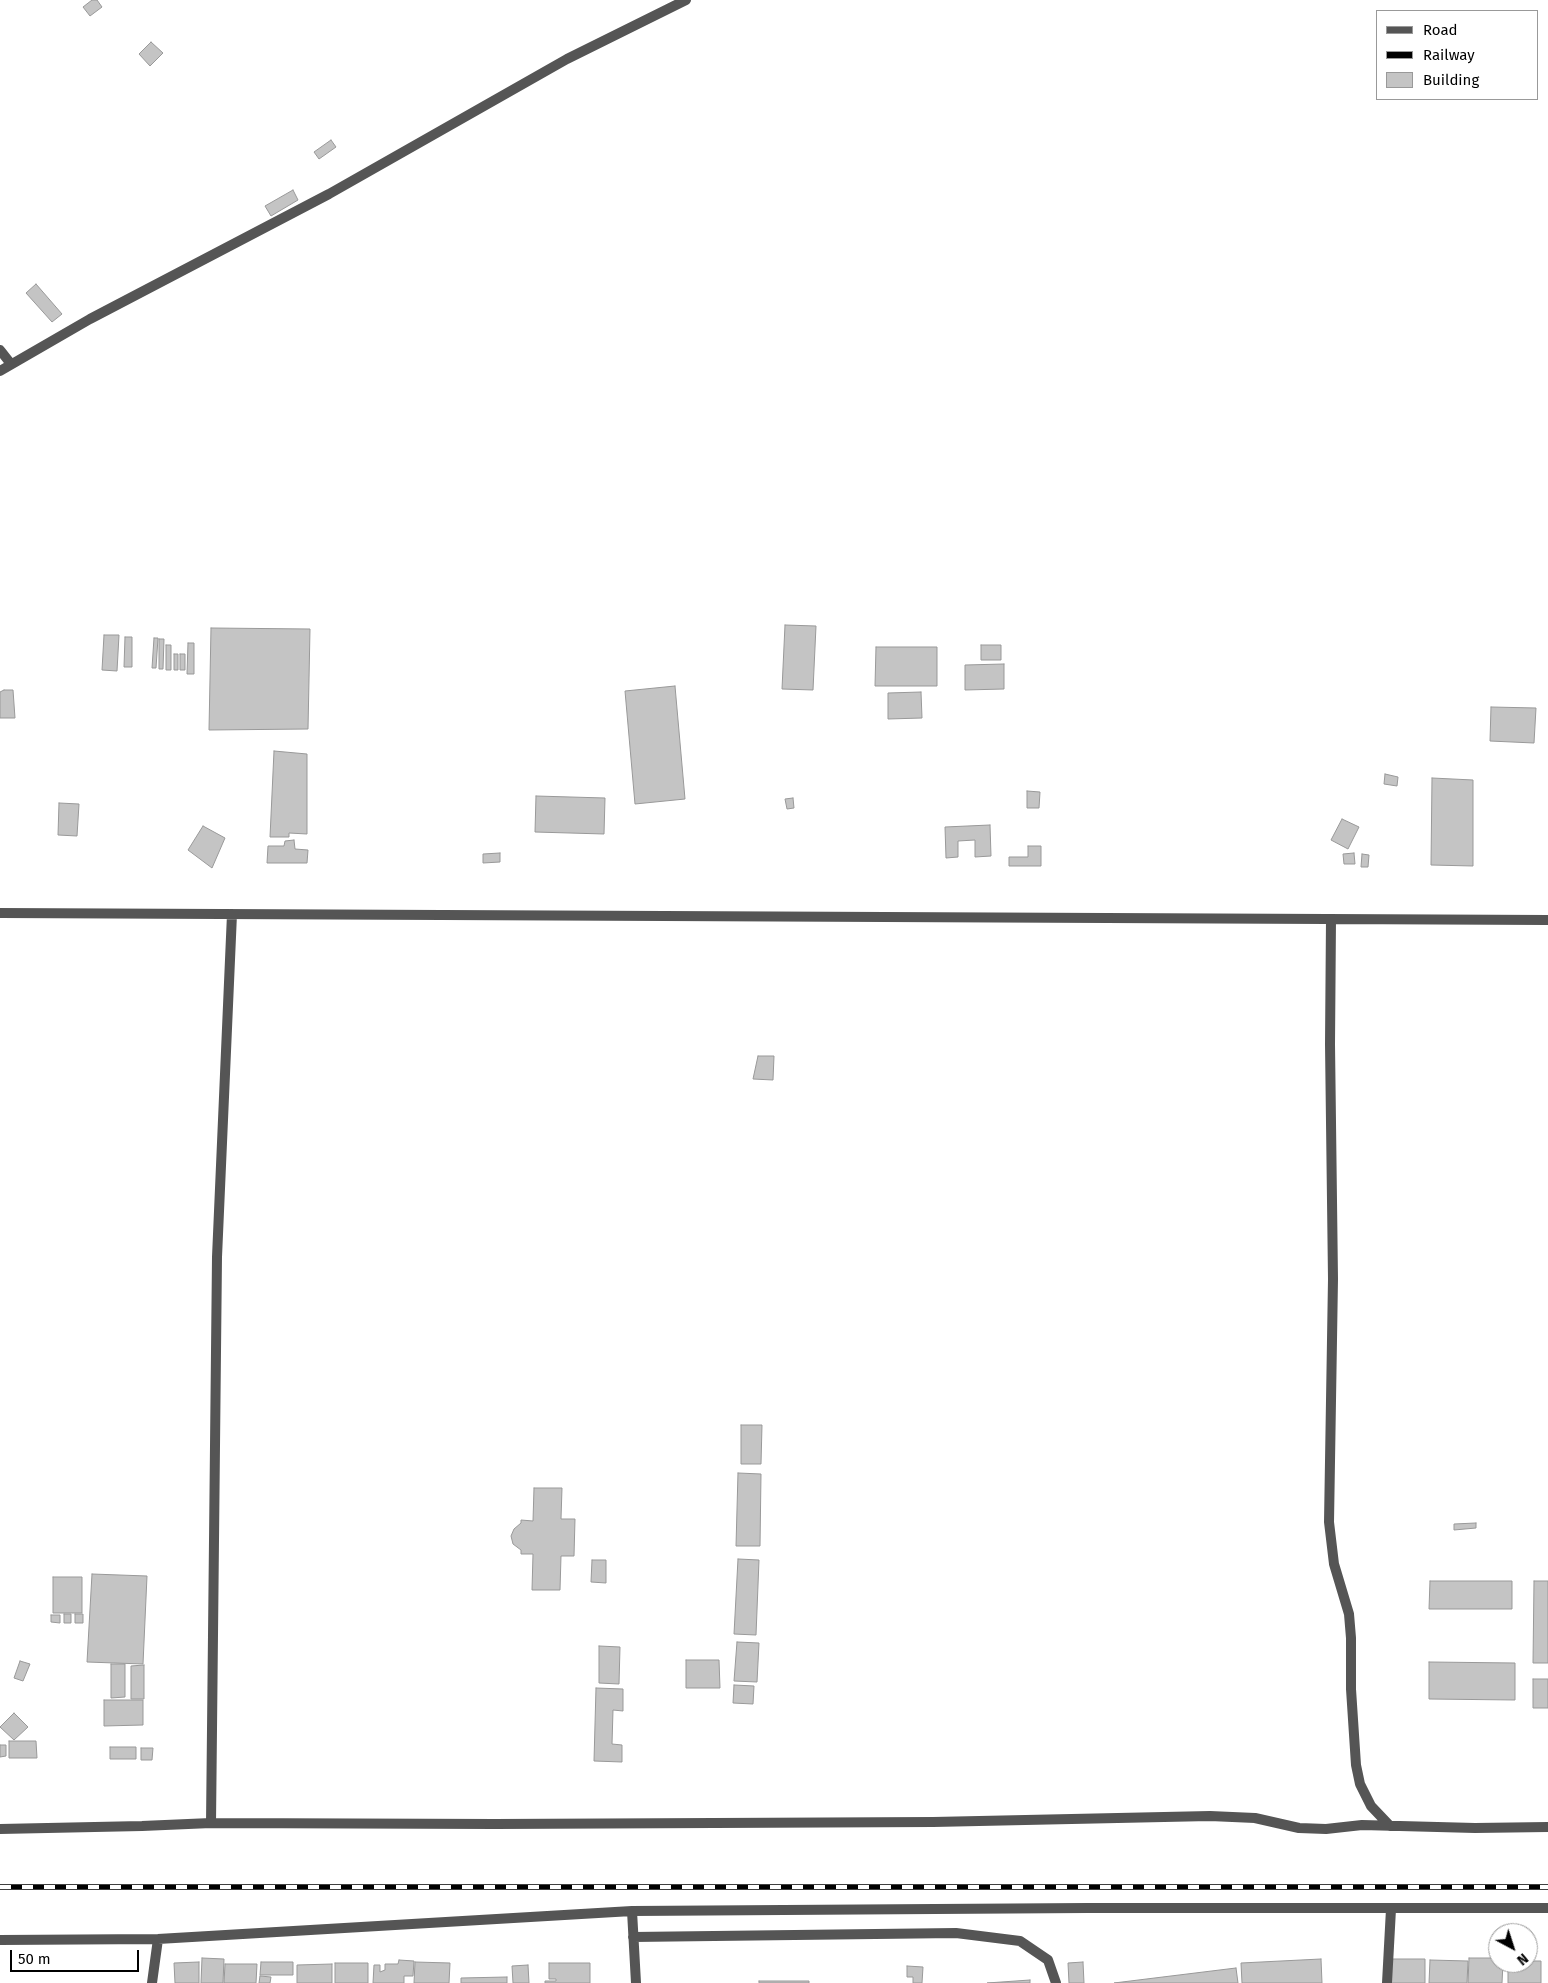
<!DOCTYPE html>
<style>
body{margin:0}
#map{position:relative;width:1548px;height:1983px;overflow:hidden;background:#fff;font-family:"Fira Sans",sans-serif}
canvas{display:block}
.legend{position:absolute;left:1376px;top:10px;width:162px;height:90px;box-sizing:border-box;background:#fff;border:1px solid #999;margin:0;padding:6px 9px;list-style:none;font-size:15px;color:#000}
.legend li{display:flex;align-items:center;gap:10px;height:25px}
.legend b{width:25px;border:1px solid #999}
.north{position:absolute;left:1488px;top:1923px;width:50px;height:50px;box-sizing:border-box;background:#fff;border:1px solid #999;border-radius:50%;rotate:140deg;font-size:14px;font-weight:700;line-height:20px;text-align:center;color:#000}
.north::after{content:'';display:block;margin:auto;width:18px;height:22px;background:#000;clip-path:polygon(50% 0,100% 100%,50% 72%,0 100%)}
.scale{position:absolute;left:10px;top:1950px;width:129px;height:22px;box-sizing:border-box;border:2px solid #000;border-top:0;padding-left:6px;font-size:15px;line-height:18px;white-space:nowrap;color:#000;-webkit-text-stroke:4px #fff;paint-order:stroke}
</style>
<div id="map">
<canvas width="1548" height="1983"></canvas>
<ul class="legend">
<li><b style="height:6px;background:#555"></b>Road</li>
<li><b style="height:6px;background:#000"></b>Railway</li>
<li><b style="height:14px;background:#c4c4c4"></b>Building</li>
</ul>
<div class="north">N</div>
<div class="scale">50 m</div>
</div>
<script>
const c = document.querySelector('canvas').getContext('2d');
c.lineJoin = 'round';
function fillPath(path, color) {
  c.fillStyle = color;
  c.fill(path, 'evenodd');
}
function poly(rows) {
  const path = new Path2D();
  for (const r of rows) {
    path.moveTo(r[0], r[1]);
    for (let i = 2; i < r.length; i += 2) path.lineTo(r[i], r[i + 1]);
  }
  return path;
}
function trace(path, color, width, dash) {
  c.strokeStyle = color;
  c.lineWidth = width;
  c.lineCap = dash ? 'butt' : 'round';
  c.setLineDash(dash || []);
  c.stroke(path);
}
const building = poly([
 [92,0,97,0,102,7,90,16,83,7,92,0],
 [151,42,163,53,150,66,139,54,151,42],
 [331,140,336,147,319,159,314,152,331,140],
 [293,190,298,200,271,216,265,206,293,190],
 [36,284,62,314,52,322,26,293,36,284],
 [785,625,816,626,813,690,782,689,785,625],
 [211,628,310,629,308,729,209,730,211,628],
 [104,635,119,635,117,671,102,670,104,635],
 [125,637,132,637,132,667,124,667,125,637],
 [154,638,158,638,156,668,152,668,154,638],
 [159,639,164,639,163,669,159,669,159,639],
 [188,643,194,643,194,674,187,674,188,643],
 [166,645,171,645,171,670,166,670,166,645],
 [981,645,1001,645,1001,660,981,660,981,645],
 [876,647,937,647,937,686,875,686,876,647],
 [174,654,178,654,178,670,174,670,174,654],
 [180,654,185,654,185,670,180,670,180,654],
 [1004,664,1004,689,965,690,965,665,1004,664],
 [675,686,685,799,635,804,625,691,675,686],
 [4,690,13,690,15,718,0,718,0,692,4,690],
 [921,692,922,718,888,719,888,693,921,692],
 [1491,707,1536,708,1534,743,1490,741,1491,707],
 [274,751,307,754,307,834,289,833,289,837,270,837,274,751],
 [1385,774,1398,777,1397,786,1384,784,1385,774],
 [1432,778,1473,780,1473,866,1431,865,1432,778],
 [1027,791,1040,792,1039,808,1027,808,1027,791],
 [536,796,605,798,604,834,535,832,536,796],
 [793,798,794,808,787,809,785,799,793,798],
 [59,803,79,804,77,836,58,835,59,803],
 [1342,819,1359,827,1348,849,1331,840,1342,819],
 [990,825,991,856,975,857,975,840,958,841,958,857,946,858,945,827,990,825],
 [203,826,225,838,212,868,188,850,203,826],
 [294,840,295,849,308,850,307,863,267,863,268,846,284,846,285,841,294,840],
 [1028,846,1041,846,1041,866,1009,866,1009,857,1028,857,1028,846],
 [500,853,500,862,483,863,483,854,500,853],
 [1354,853,1355,864,1344,864,1343,854,1354,853],
 [1362,854,1369,855,1368,867,1361,867,1362,854],
 [758,1056,774,1056,773,1080,753,1079,758,1056],
 [741,1425,762,1425,761,1464,741,1464,741,1425],
 [738,1473,761,1474,760,1546,736,1546,738,1473],
 [534,1488,562,1488,561,1519,575,1519,574,1556,561,1556,560,1590,532,1590,533,1554,521,1554,521,1550,513,1544,511,1536,514,1529,521,1523,521,1520,533,1521,534,1488],
 [1476,1523,1476,1528,1454,1530,1454,1524,1476,1523],
 [738,1559,759,1560,756,1635,734,1634,738,1559],
 [592,1560,606,1560,606,1583,591,1582,592,1560],
 [92,1574,147,1576,143,1664,87,1662,92,1574],
 [53,1577,82,1577,82,1613,53,1613,53,1577],
 [1430,1581,1512,1581,1512,1609,1429,1609,1430,1581],
 [1534,1581,1548,1581,1548,1663,1533,1663,1534,1581],
 [64,1614,71,1614,71,1623,64,1623,64,1614],
 [75,1614,83,1614,83,1623,75,1623,75,1614],
 [51,1615,60,1615,60,1623,51,1622,51,1615],
 [737,1642,759,1643,757,1682,734,1681,737,1642],
 [599,1646,620,1647,619,1684,599,1683,599,1646],
 [686,1660,719,1660,720,1688,686,1688,686,1660],
 [20,1661,30,1664,23,1681,14,1678,20,1661],
 [1429,1662,1515,1663,1515,1700,1429,1699,1429,1662],
 [111,1664,125,1664,125,1697,111,1698,111,1664],
 [144,1665,144,1699,131,1699,131,1666,144,1665],
 [1533,1679,1548,1679,1548,1708,1533,1708,1533,1679],
 [734,1685,754,1686,753,1704,733,1703,734,1685],
 [596,1688,623,1689,623,1711,613,1710,612,1744,622,1745,622,1762,594,1761,596,1688],
 [104,1700,143,1700,143,1725,104,1726,104,1700],
 [14,1713,28,1727,14,1740,0,1727,14,1713],
 [9,1741,36,1741,37,1758,9,1758,9,1741],
 [0,1745,6,1745,6,1756,0,1757,0,1745],
 [110,1747,136,1747,136,1759,110,1759,110,1747],
 [141,1748,153,1748,152,1760,141,1760,141,1748],
 [202,1958,224,1959,223,1983,201,1983,202,1958],
 [1469,1958,1498,1958,1498,1963,1503,1963,1502,1983,1468,1983,1469,1958],
 [1321,1959,1322,1983,1242,1983,1241,1963,1321,1959],
 [1391,1959,1425,1959,1425,1983,1390,1983,1391,1959],
 [399,1960,414,1961,413,1976,404,1976,404,1983,373,1983,374,1965,380,1965,380,1972,385,1970,385,1964,398,1964,399,1960],
 [1430,1960,1468,1961,1467,1983,1429,1983,1430,1960],
 [1528,1961,1541,1961,1541,1983,1508,1983,1508,1963,1528,1963,1528,1961],
 [199,1962,199,1983,175,1983,174,1963,199,1962],
 [261,1962,293,1962,293,1975,260,1975,261,1962],
 [415,1962,450,1963,449,1983,414,1983,415,1962],
 [1083,1962,1084,1983,1069,1983,1068,1963,1083,1962],
 [335,1963,368,1963,368,1983,335,1983,335,1963],
 [549,1963,590,1963,590,1983,545,1983,545,1981,556,1981,556,1979,549,1979,549,1963],
 [225,1964,257,1964,256,1983,224,1983,225,1964],
 [332,1964,332,1983,297,1983,297,1965,332,1964],
 [528,1965,529,1983,513,1983,512,1966,528,1965],
 [907,1966,923,1967,922,1983,913,1983,913,1977,907,1977,907,1966],
 [1236,1968,1238,1983,1114,1983,1236,1968],
 [260,1976,271,1977,270,1983,259,1983,260,1976],
 [507,1977,507,1983,461,1983,461,1978,507,1977],
 [1030,1980,1030,1983,987,1983,1030,1980],
 [759,1981,809,1981,809,1983,759,1983,759,1981]
]);
fillPath(building, '#c4c4c4');
trace(building, '#999', 1);
trace(poly([
 [0,350,11,364],
 [0,371,90,319,329,194,567,59,686,0],
 [0,913,1548,920],
 [1331,919,1330,1044,1333,1279,1329,1522,1334,1564,1349,1614,1351,1638,1351,1689,1356,1765,1360,1784,1371,1806,1390,1826],
 [211,1823,217,1257,232,914],
 [0,1829,142,1826,211,1823,495,1824,933,1822,1210,1816,1255,1818,1299,1828,1326,1829,1362,1825,1475,1828,1548,1827],
 [632,1911,636,1983],
 [633,1937,956,1933,1020,1941,1048,1960,1056,1983],
 [0,1940,158,1939,632,1911,1087,1908,1548,1908],
 [152,1983,158,1939],
 [1387,1983,1391,1909]
]), '#555', 10);
const rail = poly([
 [0,1887,1548,1887]
]);
trace(rail, '#000', 5.5);
trace(rail, '#fff', 4, [11]);
</script>
